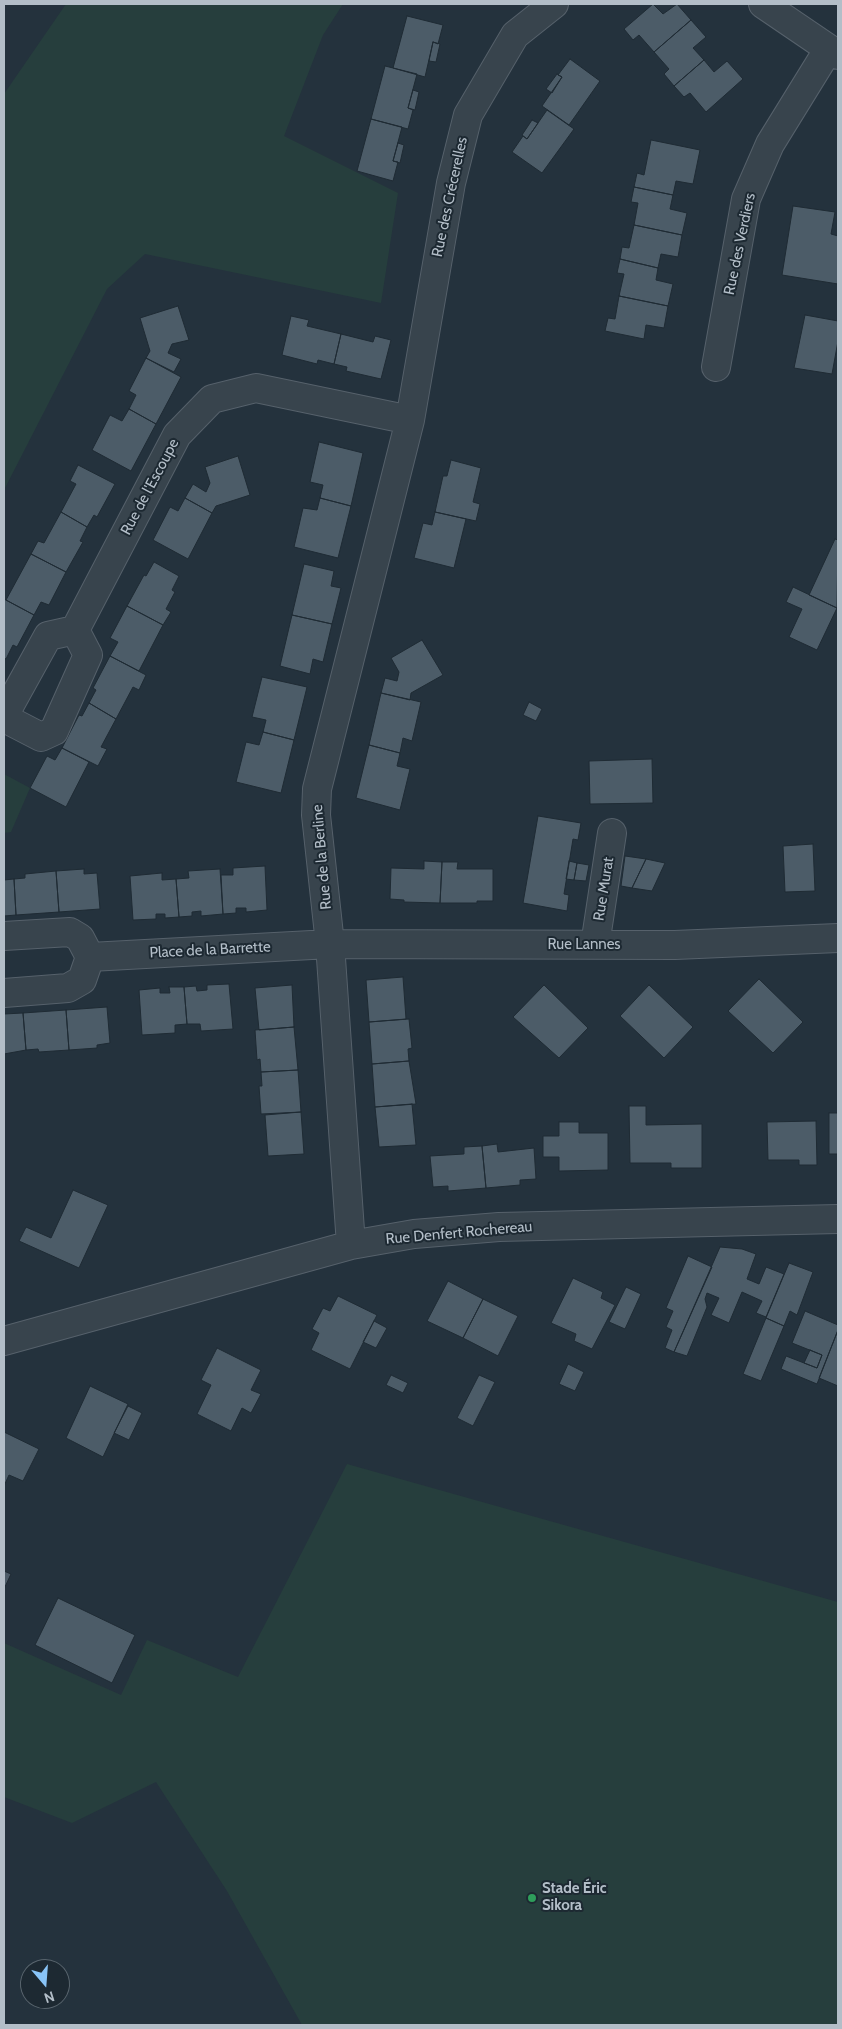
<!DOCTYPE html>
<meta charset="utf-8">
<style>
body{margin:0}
#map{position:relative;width:842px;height:2029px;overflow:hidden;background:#24323d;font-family:Cabin,sans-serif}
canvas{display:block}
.frame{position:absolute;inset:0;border:5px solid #b3bec8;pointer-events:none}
.north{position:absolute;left:20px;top:1959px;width:50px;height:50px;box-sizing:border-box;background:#1d2932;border:1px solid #59656e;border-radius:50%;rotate:162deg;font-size:14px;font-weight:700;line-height:20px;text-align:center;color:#b3bec8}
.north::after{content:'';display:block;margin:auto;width:18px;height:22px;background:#89c4f7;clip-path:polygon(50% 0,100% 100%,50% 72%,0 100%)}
</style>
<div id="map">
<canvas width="842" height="2029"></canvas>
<div class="frame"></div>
<div class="north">N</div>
</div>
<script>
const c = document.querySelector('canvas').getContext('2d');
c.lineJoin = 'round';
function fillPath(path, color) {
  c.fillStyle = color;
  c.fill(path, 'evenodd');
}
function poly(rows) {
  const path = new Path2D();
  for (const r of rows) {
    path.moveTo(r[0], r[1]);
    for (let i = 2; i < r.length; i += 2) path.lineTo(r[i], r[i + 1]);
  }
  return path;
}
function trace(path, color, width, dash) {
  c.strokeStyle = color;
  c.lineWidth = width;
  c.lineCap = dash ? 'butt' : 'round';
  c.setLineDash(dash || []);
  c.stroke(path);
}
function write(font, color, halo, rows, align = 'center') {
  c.font = font + ' Cabin,sans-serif';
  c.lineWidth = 4;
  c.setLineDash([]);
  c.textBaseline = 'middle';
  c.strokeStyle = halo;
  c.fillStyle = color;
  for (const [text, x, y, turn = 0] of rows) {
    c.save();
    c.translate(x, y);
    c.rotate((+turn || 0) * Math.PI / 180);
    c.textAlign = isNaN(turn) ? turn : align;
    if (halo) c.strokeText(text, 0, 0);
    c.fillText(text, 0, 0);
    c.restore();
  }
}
fillPath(poly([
 [66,4,343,4,323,35,284,136,398,193,381,303,145,254,107,289,4,490,4,94],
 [4,774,30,788,11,832,4,833],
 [347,1464,838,1602,838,2025,302,2025,227,1891,156,1782,72,1823,4,1797,4,1643,121,1695,147,1640,238,1677]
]), '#263e3d');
const building = poly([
 [653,4,663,14,677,4,691,20,654,52,639,35,633,40,624,29,653,4],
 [407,16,443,25,438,44,433,42,425,77,393,68,407,16],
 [691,20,706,37,693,48,704,60,674,86,664,74,669,69,654,52,691,20],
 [433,42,440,44,436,62,429,61,433,42],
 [570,59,600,81,569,125,542,106,562,77,558,75,570,59],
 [704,60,714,72,727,61,743,79,706,112,690,93,684,97,674,86,704,60],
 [385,66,417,74,408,108,413,110,408,129,371,119,385,66],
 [557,74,562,77,552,93,546,89,557,74],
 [413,90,419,92,415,110,408,108,413,90],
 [547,110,574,129,542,173,512,152,523,136,527,139,547,110],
 [371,119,402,127,393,161,398,162,393,181,357,171,371,119],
 [532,120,538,123,527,139,522,135,532,120],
 [651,140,700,150,693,184,676,181,673,195,634,187,637,173,644,175,651,140],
 [398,143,404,145,400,163,393,161,398,143],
 [634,187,673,195,670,209,687,213,682,235,634,225,638,203,631,202,634,187],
 [793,206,835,212,831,234,838,236,838,284,782,275,793,206],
 [634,225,682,235,678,257,661,254,658,268,620,259,622,247,629,248,634,225],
 [620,259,658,268,656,280,673,284,668,306,619,296,624,274,617,273,620,259],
 [619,296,668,306,664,328,646,325,644,339,605,331,608,318,615,319,619,296],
 [178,306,189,340,172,344,168,353,181,359,174,372,146,358,150,351,140,318,178,306],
 [805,315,838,321,838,341,832,374,794,368,805,315],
 [291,316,309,320,307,326,341,334,334,364,318,360,317,364,282,355,291,316],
 [341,334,373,342,375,336,391,340,381,379,346,371,347,367,334,364,341,334],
 [146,358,181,377,156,424,129,409,136,395,129,391,146,358],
 [129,409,156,424,131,471,92,450,110,415,122,421,129,409],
 [319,442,363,453,351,506,320,498,323,485,310,482,319,442],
 [238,456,250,495,216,506,212,513,185,498,193,484,206,492,210,483,205,467,238,456],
 [451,460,481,468,473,502,480,504,476,521,435,512,443,476,447,476,451,460],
 [78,465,115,484,97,517,94,515,87,527,61,512,76,484,70,481,78,465],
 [185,498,212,513,188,559,153,540,170,507,178,511,185,498],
 [320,498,351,506,338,558,294,547,303,508,317,510,320,498],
 [61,512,87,527,80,541,83,542,66,572,31,554,38,541,44,543,61,512],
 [435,512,466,519,454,568,414,558,423,523,432,525,435,512],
 [835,539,838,540,837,608,809,595,835,539],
 [31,554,66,572,49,605,41,602,34,615,6,600,31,554],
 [154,562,179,576,172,590,175,592,166,609,171,612,163,625,127,606,144,575,146,576,154,562],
 [304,564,334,571,331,586,341,588,332,624,292,615,304,564],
 [793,587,837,608,817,650,789,637,802,609,786,602,793,587],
 [4,599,34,615,17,647,13,645,6,659,4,658,4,599],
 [127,606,163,625,139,671,110,656,118,642,110,638,127,606],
 [292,615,332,624,323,662,313,659,310,674,280,666,292,615],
 [422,640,443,675,411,693,410,700,381,693,385,678,397,681,399,672,391,658,422,640],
 [110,656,146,675,139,690,133,687,116,719,89,703,96,690,93,688,110,656],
 [262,677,307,687,294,740,263,732,266,720,252,717,262,677],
 [381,693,421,702,412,741,403,738,400,753,369,745,381,693],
 [529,702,542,709,536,721,523,715,529,702],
 [89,703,116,719,101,747,107,749,98,766,62,748,79,715,82,716,89,703],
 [263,732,294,740,281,793,236,782,246,742,259,745,263,732],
 [369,745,400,753,397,766,410,769,400,810,356,798,369,745],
 [62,748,89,762,66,807,30,788,47,756,55,760,62,748],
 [652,759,653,803,590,804,589,761,652,759],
 [538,816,581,823,578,840,573,839,564,894,569,895,567,911,523,903,538,816],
 [813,844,815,891,785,892,783,846,813,844],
 [625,856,646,859,632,888,621,886,625,856],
 [646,859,665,863,652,891,632,888,646,859],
 [424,861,442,862,440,903,404,902,404,900,390,899,391,868,424,869,424,861],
 [569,861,577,863,574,880,566,879,569,861],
 [442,862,458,862,457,869,493,869,493,901,477,901,477,903,440,903,442,862],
 [577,863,589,865,586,881,574,880,577,863],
 [265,866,267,910,246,912,246,908,236,908,236,913,223,914,221,875,233,875,233,868,265,866],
 [84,869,84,874,97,873,100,909,59,912,56,871,84,869],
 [220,869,223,914,201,916,201,911,192,912,192,916,179,917,176,879,189,878,188,871,220,869],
 [56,871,59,912,16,915,14,879,25,878,25,874,56,871],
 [162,873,162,880,176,879,179,917,165,918,165,914,156,914,156,919,133,920,130,876,162,873],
 [14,879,16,915,4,916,4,880,14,879],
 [403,977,406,1019,369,1022,366,980,403,977],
 [759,979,803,1022,773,1053,728,1011,759,979],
 [229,984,233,1029,201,1031,200,1024,187,1024,184,987,196,986,197,991,207,990,207,985,229,984],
 [292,985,294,1027,259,1030,255,988,292,985],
 [544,985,588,1028,559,1058,513,1017,544,985],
 [649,985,693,1027,664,1058,620,1016,649,985],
 [169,987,184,987,187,1024,175,1025,175,1033,142,1035,139,990,160,988,160,993,170,993,169,987],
 [107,1007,110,1043,97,1045,97,1048,69,1050,66,1010,107,1007],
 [66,1010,69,1050,39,1052,38,1049,26,1050,23,1013,66,1010],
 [23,1013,26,1050,4,1054,4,1014,23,1013],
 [409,1019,412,1048,408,1049,409,1061,372,1064,369,1022,409,1019],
 [294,1027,298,1070,261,1072,260,1059,257,1060,255,1030,294,1027],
 [409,1061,416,1104,375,1107,372,1064,409,1061],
 [298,1070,301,1112,261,1114,259,1086,262,1086,261,1072,298,1070],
 [412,1104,416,1145,379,1147,375,1107,412,1104],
 [629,1106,646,1106,646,1125,702,1124,702,1168,671,1168,671,1163,630,1163,629,1106],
 [301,1112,304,1154,268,1156,265,1115,301,1112],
 [829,1113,838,1113,838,1154,829,1154,829,1113],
 [816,1121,817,1165,799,1165,799,1160,768,1160,767,1122,816,1121],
 [559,1122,579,1122,579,1133,608,1133,608,1170,559,1171,559,1157,543,1157,543,1136,559,1136,559,1122],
 [497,1144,498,1152,534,1148,536,1179,520,1180,520,1185,486,1188,482,1146,497,1144],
 [482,1146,486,1188,448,1191,448,1186,433,1187,430,1156,464,1154,464,1147,482,1146],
 [73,1190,108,1205,79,1268,19,1241,26,1227,51,1238,73,1190],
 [720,1247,742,1249,756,1254,747,1279,759,1284,766,1267,784,1274,766,1317,756,1313,762,1301,742,1292,729,1323,711,1315,719,1298,707,1293,705,1299,707,1307,687,1356,674,1352,720,1247],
 [688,1256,712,1267,674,1352,665,1348,672,1330,666,1327,673,1311,666,1308,688,1256],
 [789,1263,813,1272,797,1315,790,1311,784,1326,766,1318,789,1263],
 [573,1278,603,1292,601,1298,615,1305,592,1349,574,1341,576,1334,551,1323,573,1278],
 [448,1281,483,1299,463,1338,427,1321,448,1281],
 [626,1287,641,1294,625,1329,609,1322,626,1287],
 [338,1296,377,1315,350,1369,311,1350,319,1333,312,1329,323,1308,330,1311,338,1296],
 [483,1299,518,1316,498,1356,463,1338,483,1299],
 [805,1311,838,1325,838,1330,817,1384,781,1369,786,1356,817,1368,822,1355,792,1343,805,1311],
 [766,1318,784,1326,761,1381,743,1374,766,1318],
 [374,1321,387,1328,376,1348,363,1342,374,1321],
 [838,1330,838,1386,819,1378,838,1330],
 [217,1348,261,1370,251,1390,261,1394,251,1413,242,1408,231,1431,197,1414,211,1385,201,1380,217,1348],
 [810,1350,822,1355,817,1368,804,1363,810,1350],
 [568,1364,584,1372,575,1391,559,1384,568,1364],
 [391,1375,408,1383,403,1393,386,1385,391,1375],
 [479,1375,495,1382,473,1426,457,1418,479,1375],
 [90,1386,128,1404,103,1457,66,1438,90,1386],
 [128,1406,142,1413,129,1440,114,1433,128,1406],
 [4,1432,39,1449,23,1481,9,1475,4,1486,4,1432],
 [4,1571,11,1574,4,1589,4,1571],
 [58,1598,135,1635,112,1683,35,1645,58,1598]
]);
fillPath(building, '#4c5c68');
trace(building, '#1f2b34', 1);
const minor = poly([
 [763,4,838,55],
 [716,367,746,199,770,144,828,50],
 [75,630,177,435,212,399,256,388,410,420],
 [75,630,88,655,54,731,41,737,12,722,6,712,48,636,75,630],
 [4,936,70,932,80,938,90,957,82,980,68,988,4,993],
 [595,945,612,833],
 [90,957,330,944,675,945,838,938],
 [351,1245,330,944,316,815,317,789,410,420,451,183,468,115,515,35,554,4],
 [4,1341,351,1245,414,1234,499,1227,838,1219]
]);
trace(minor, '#56616b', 30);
trace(minor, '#38444d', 28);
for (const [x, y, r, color] of [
 [532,1898,5,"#2e9e5b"]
]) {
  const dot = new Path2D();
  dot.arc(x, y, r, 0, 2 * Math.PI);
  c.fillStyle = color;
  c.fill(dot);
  trace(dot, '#1d2932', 2);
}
write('15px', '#b3bec8', '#1d2932', [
 ["Rue des Crécerelles",450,197,-78],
 ["Rue des Verdiers",740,244,-78],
 ["Rue de l'Escoupe",150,487,-62],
 ["Rue de la Berline",322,857,-95],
 ["Rue Murat",604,889,-81],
 ["Rue Lannes",584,945],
 ["Place de la Barrette",210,950,-3],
 ["Rue Denfert Rochereau",459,1233,-5]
]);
write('bold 15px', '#b3bec8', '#1d2932', [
 ["Stade Éric",542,1889],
 ["Sikora",542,1906]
], 'left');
</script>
